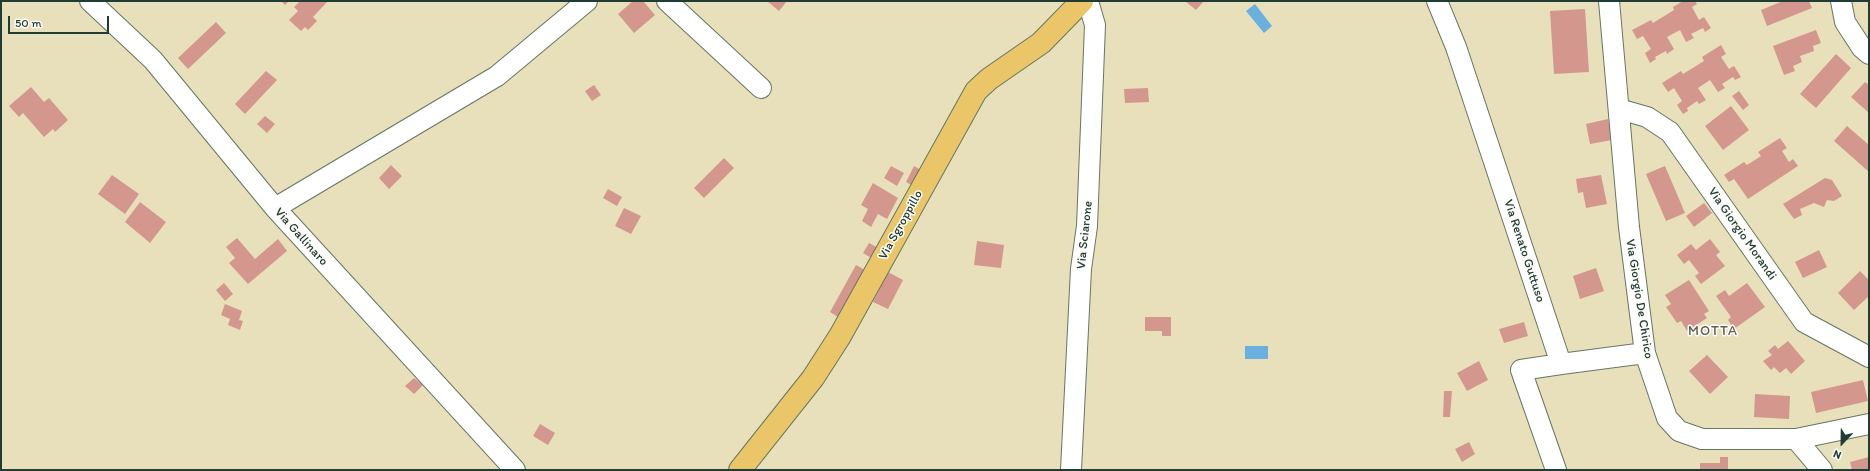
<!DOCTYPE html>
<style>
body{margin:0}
#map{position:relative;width:1870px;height:471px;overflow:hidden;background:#e7e0bb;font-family:Itim,sans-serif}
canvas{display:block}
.frame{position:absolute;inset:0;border:2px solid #1f3d34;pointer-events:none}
.north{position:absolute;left:1822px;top:423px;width:40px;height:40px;-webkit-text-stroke:3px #fdfcf7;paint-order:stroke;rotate:202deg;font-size:11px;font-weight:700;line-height:16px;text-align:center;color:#1f3d34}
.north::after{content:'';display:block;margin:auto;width:14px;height:18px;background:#1f3d34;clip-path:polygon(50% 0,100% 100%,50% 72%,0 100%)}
.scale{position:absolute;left:8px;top:16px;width:101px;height:18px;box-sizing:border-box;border:2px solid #1f3d34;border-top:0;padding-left:5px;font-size:12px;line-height:14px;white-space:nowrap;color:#1f3d34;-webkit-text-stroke:3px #fdfcf7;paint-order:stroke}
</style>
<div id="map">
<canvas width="1870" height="471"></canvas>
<div class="frame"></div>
<div class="north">N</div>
<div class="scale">50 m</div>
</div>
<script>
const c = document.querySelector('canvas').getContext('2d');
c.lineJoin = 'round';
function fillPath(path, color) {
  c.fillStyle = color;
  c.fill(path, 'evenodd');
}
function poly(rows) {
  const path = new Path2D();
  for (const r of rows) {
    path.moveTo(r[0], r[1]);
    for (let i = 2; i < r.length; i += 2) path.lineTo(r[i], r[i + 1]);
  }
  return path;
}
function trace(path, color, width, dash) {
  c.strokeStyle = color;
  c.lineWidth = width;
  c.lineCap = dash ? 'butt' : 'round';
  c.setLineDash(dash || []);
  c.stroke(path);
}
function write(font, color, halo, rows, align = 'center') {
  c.font = font + ' Itim,sans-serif';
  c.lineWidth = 3;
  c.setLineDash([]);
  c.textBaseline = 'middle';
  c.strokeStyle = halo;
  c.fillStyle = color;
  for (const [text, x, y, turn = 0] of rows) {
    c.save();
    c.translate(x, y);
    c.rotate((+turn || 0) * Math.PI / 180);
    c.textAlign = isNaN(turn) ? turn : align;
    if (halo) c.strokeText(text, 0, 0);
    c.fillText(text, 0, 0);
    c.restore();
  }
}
fillPath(poly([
 [1255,4,1272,26,1264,33,1246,11],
 [1245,346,1268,346,1268,359,1245,359]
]), '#69b0df');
fillPath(poly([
 [281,1,289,1,285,5],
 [297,1,328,1,313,17,317,21,308,30,305,27,301,31,289,20,298,11,294,7,299,2],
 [633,1,643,1,655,15,634,33,618,14],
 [769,1,787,1,779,11,768,2],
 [1185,1,1204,1,1196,10],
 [1683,1,1695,1,1697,4,1692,7,1699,20,1704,17,1711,28,1705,32,1703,28,1691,34,1694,38,1686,42,1680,30,1667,37,1674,49,1667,54,1666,51,1655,57,1656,59,1650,63,1645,53,1651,49,1643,36,1637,39,1632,30,1651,20,1653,23,1674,10,1673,7],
 [1783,1,1809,1,1812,8,1767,26,1761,10],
 [1585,9,1589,72,1554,74,1550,11],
 [216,22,226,33,188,69,178,58],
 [1816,30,1821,43,1813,46,1814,51,1800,56,1802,62,1793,66,1795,71,1784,75,1773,46],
 [1721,45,1726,54,1721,57,1729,69,1734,66,1741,77,1735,80,1733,77,1722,84,1725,88,1718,92,1710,80,1698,88,1706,100,1699,104,1697,101,1687,108,1688,111,1683,114,1677,105,1682,101,1674,88,1668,92,1662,83,1681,71,1683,74,1704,61,1702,57],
 [1836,54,1851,68,1816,108,1800,94],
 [266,71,277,80,245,114,235,104],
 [1865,82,1869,85,1869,113,1851,97],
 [594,85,601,95,592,101,585,91],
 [31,87,44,102,49,98,68,120,55,132,53,129,44,137,23,113,19,117,9,106],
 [1148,88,1149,102,1125,103,1124,89],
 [1739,91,1749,105,1743,110,1732,96],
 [1731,106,1749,130,1723,150,1705,126],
 [265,116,275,124,267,133,257,124],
 [1608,119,1612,140,1590,144,1586,124],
 [1847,126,1869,145,1869,172,1834,141],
 [1780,138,1787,148,1782,151,1789,162,1793,159,1798,166,1748,199,1734,179,1729,182,1724,175,1744,162,1747,165,1761,156,1758,152],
 [724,158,734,168,704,198,694,188],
 [391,165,402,176,389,189,379,178],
 [891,166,904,173,897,186,884,178],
 [914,166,921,170,913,186,906,182],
 [1665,166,1685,213,1666,221,1646,174],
 [112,175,139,194,125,214,98,194],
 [1601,175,1607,204,1586,208,1583,192,1578,193,1576,179],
 [1825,178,1832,180,1842,196,1834,201,1827,200,1824,207,1814,203,1800,209,1802,215,1794,219,1783,204],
 [873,183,898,198,887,219,878,214,871,227,862,221,868,209,861,205],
 [608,189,622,197,617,206,603,198],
 [140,202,166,222,150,243,125,222],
 [1704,203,1712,213,1694,227,1686,216],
 [624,208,641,216,631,234,615,226],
 [237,238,255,259,278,239,287,251,248,284,229,263,235,258,226,247],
 [1710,239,1720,252,1716,255,1725,266,1701,284,1695,276,1699,273,1689,260,1684,264,1677,255,1691,244,1696,250],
 [977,241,1004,245,1001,268,974,265],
 [869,243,880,249,873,259,863,253],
 [1819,250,1827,267,1803,278,1795,262],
 [856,265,867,271,841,319,830,312],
 [1596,268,1604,291,1580,299,1573,276],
 [1860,271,1869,280,1869,296,1854,310,1838,293],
 [888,272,903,280,888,309,873,302],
 [1689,280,1709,311,1704,314,1707,318,1687,331,1681,321,1677,323,1666,307,1671,304,1665,295],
 [224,283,233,294,225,301,216,290],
 [1747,283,1765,307,1734,329,1728,320,1731,317,1716,296,1725,290,1729,296],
 [225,304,242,311,239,320,243,321,240,330,228,325,230,319,221,315],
 [1145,317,1171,317,1171,336,1162,336,1162,331,1145,331],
 [1524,322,1528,336,1504,343,1499,329],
 [1788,341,1805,361,1791,374,1786,368,1780,373,1774,367,1771,370,1763,361,1772,355,1768,351,1775,345,1778,349],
 [1707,355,1728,377,1710,394,1689,371],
 [1479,361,1488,380,1467,391,1457,373],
 [414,378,423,385,414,394,405,386],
 [1863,380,1868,401,1816,413,1811,392],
 [1444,391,1452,391,1450,417,1443,417],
 [1755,394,1790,396,1789,419,1754,417],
 [540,424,555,433,548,445,533,436],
 [1469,442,1475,454,1462,462,1455,449],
 [1720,457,1728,457,1728,470,1700,470,1700,463,1720,463],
 [1869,457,1869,470,1852,470,1850,462]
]), '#d4978e');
const minor = poly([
 [90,1,153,60,275,208,515,470],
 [667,1,761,88],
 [1437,1,1456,47,1561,364,1521,370,1556,470],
 [1609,1,1629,227,1645,353,1667,418,1679,431,1702,439,1796,439,1822,470],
 [1841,1,1845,22,1862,48,1869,54],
 [1619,109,1647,117,1670,132,1804,322,1869,357],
 [275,208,497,76,587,1],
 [1561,364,1645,353],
 [1796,439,1869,424],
 [1071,470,1081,269,1087,226,1095,25,1088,1]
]);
const major = poly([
 [740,470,813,378,840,336,976,91,989,79,1041,43,1082,1]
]);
trace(minor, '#657663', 22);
trace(major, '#657663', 24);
trace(minor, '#fff', 20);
trace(major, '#eac669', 22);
write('13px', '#1f3d34', '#fdfcf7', [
 ["Via Sgroppillo",901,225,-61],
 ["Via Giorgio Morandi",1742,234,55],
 ["Via Sciarone",1085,235,-84],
 ["Via Gallinaro",301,237,48],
 ["Via Renato Guttuso",1524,251,72],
 ["Via Giorgio De Chirico",1639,299,81]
]);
c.letterSpacing = '1px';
write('14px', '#5e5c54', '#fdfcf7', [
 ["MOTTA",1713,331]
]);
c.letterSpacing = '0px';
</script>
